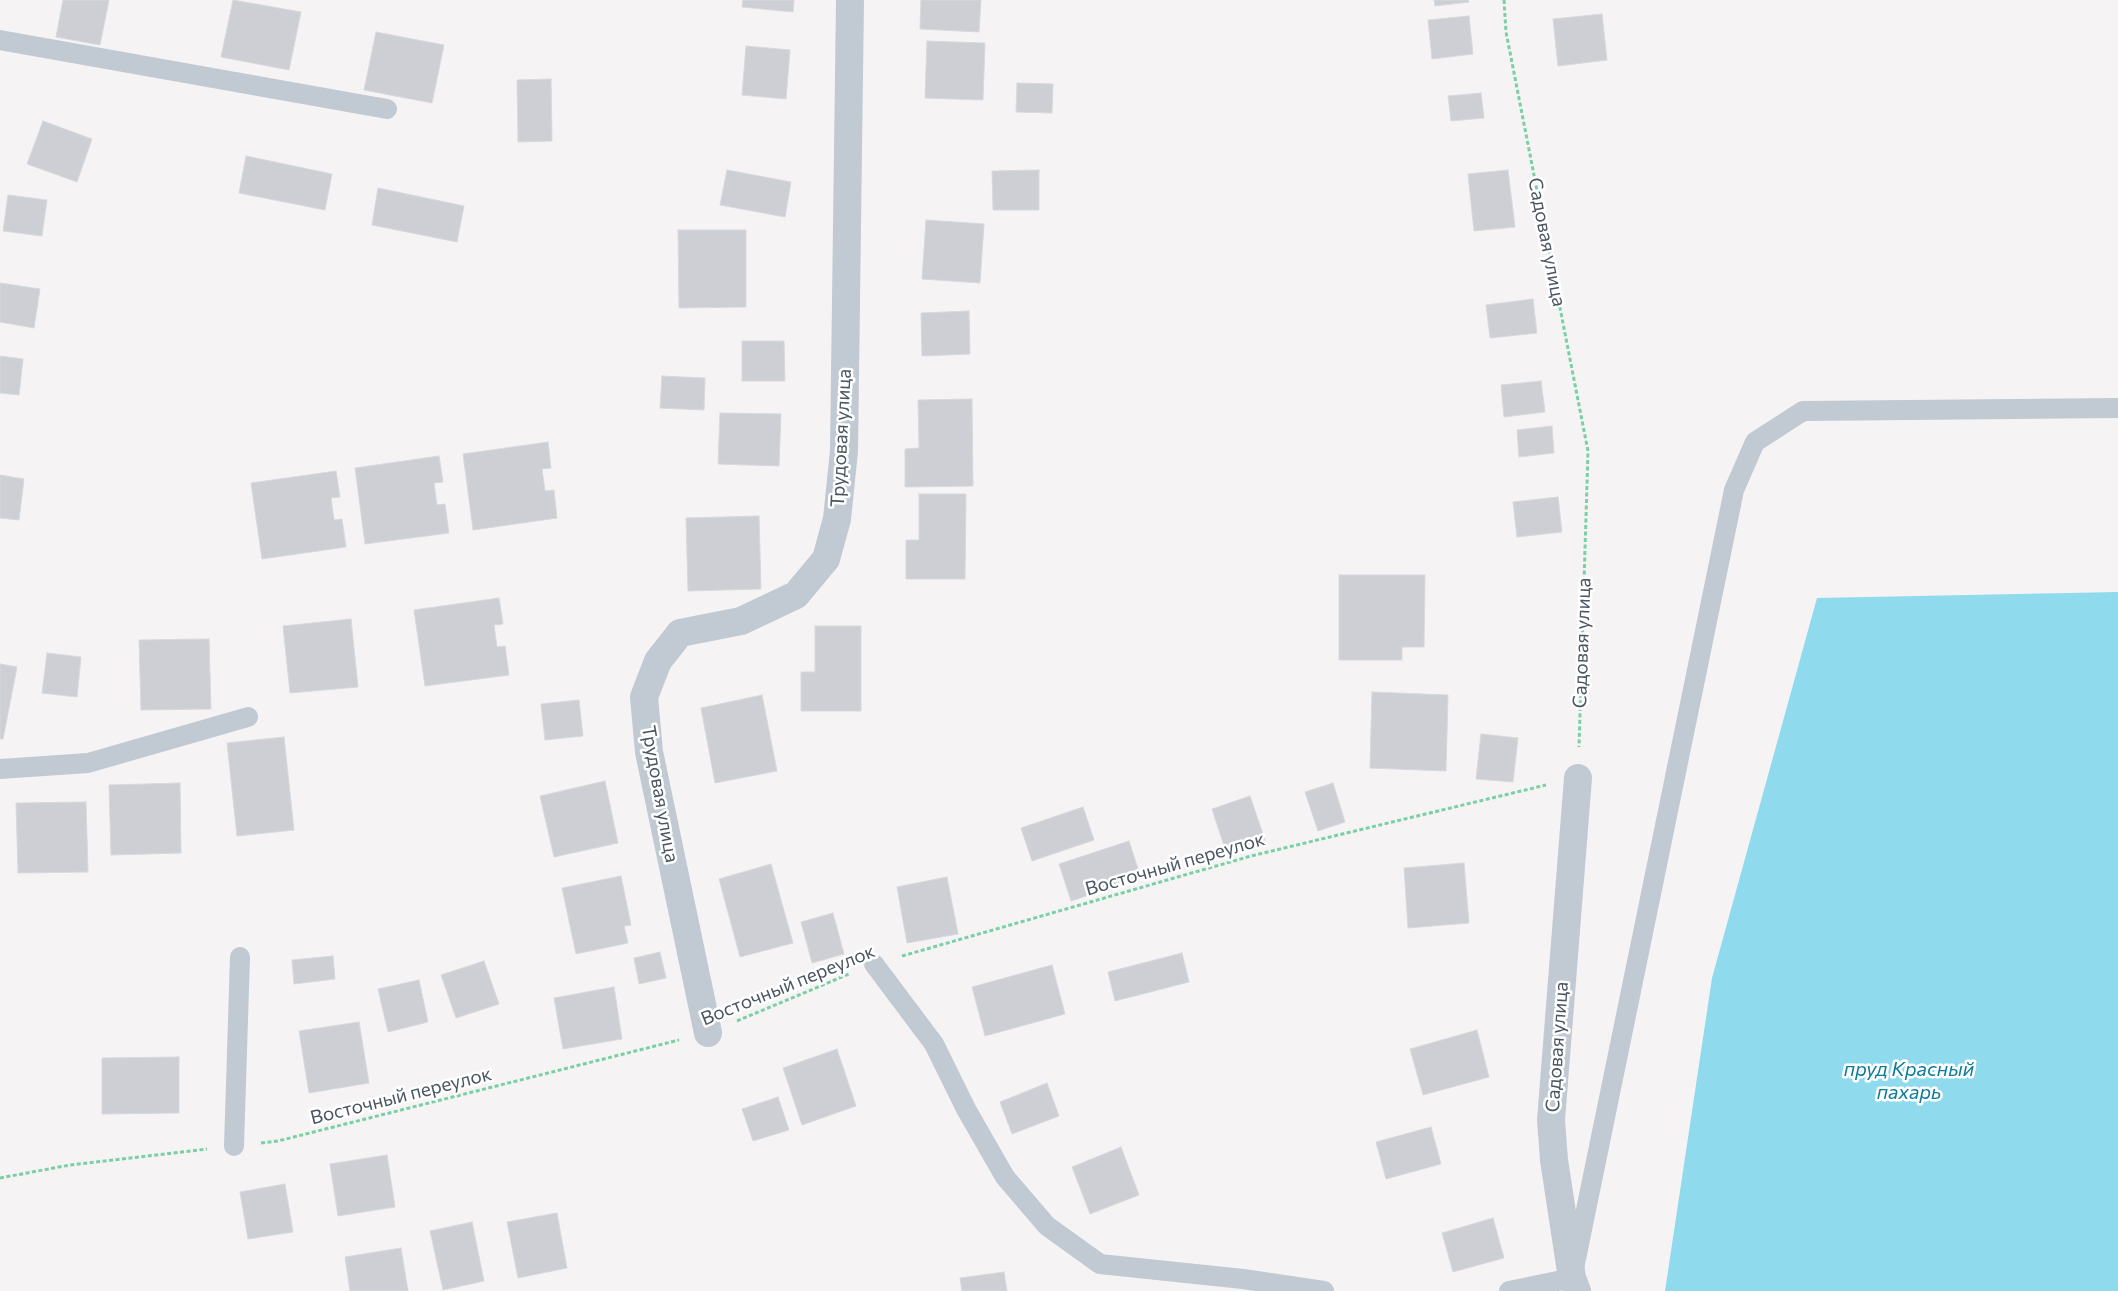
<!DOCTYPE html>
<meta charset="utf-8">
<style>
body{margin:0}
canvas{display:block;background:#f5f3f3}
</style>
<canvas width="2118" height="1291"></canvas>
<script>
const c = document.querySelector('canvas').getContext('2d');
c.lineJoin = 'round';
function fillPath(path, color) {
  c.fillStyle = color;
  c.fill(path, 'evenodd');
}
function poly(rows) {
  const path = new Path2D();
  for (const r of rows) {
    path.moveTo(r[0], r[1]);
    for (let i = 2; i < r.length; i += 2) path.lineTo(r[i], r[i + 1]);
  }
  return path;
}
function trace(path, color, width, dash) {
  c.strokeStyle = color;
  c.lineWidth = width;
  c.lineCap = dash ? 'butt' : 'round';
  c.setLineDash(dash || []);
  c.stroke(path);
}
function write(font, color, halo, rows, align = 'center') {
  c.font = font + ' Commissioner,sans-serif';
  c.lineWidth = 5;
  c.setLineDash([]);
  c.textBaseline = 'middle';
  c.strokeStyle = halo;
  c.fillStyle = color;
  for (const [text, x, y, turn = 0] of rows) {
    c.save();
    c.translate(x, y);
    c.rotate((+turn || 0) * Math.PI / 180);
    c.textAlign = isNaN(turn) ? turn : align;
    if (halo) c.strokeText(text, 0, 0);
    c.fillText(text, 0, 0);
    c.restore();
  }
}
fillPath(poly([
 [2118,592,2118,1291,1665,1291,1712,978,1817,598]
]), '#90daee');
const building = poly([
 [63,0,109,0,100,45,56,37,63,0],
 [233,0,301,12,289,70,221,57,233,0],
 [743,0,794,0,793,12,742,7,743,0],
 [921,0,981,0,979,32,920,29,921,0],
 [1434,0,1468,0,1469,2,1435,6,1434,0],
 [1602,14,1607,60,1558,66,1553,19,1602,14],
 [1469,16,1473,54,1432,59,1428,20,1469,16],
 [376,32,444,45,432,103,364,90,376,32],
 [927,41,985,43,983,100,925,98,927,41],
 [746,46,790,50,786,99,742,95,746,46],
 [551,79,552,141,518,142,517,80,551,79],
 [1017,83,1053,84,1052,113,1016,112,1017,83],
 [1481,93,1484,118,1451,121,1448,96,1481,93],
 [43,121,92,139,77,182,27,164,43,121],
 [246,156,332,174,325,210,239,193,246,156],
 [727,170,791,182,785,217,720,205,727,170],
 [1039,170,1039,210,993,210,992,171,1039,170],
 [1508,170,1515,227,1474,231,1468,174,1508,170],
 [378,188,464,206,457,242,372,225,378,188],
 [8,195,47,200,42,236,3,231,8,195],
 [926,220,984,224,980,283,922,279,926,220],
 [678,230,746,230,746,307,679,308,678,230],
 [0,283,40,289,34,328,0,322,0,283],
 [1533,299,1537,333,1490,338,1486,305,1533,299],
 [969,311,970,354,922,356,921,313,969,311],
 [742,341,784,341,785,381,742,381,742,341],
 [0,356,23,359,19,395,0,393,0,356],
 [662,376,705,378,704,410,660,408,662,376],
 [1541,381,1545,412,1504,417,1501,385,1541,381],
 [972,399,973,486,905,487,905,449,919,448,918,400,972,399],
 [720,413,781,414,779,466,718,464,720,413],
 [1552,426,1554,453,1519,457,1517,430,1552,426],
 [548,442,551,468,542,469,545,491,554,490,557,518,473,530,463,454,548,442],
 [439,456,443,482,434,483,437,505,445,504,449,533,365,544,355,468,439,456],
 [336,471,340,497,331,498,334,520,342,519,346,547,262,559,251,483,336,471],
 [0,475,24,479,19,520,0,518,0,475],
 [919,494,966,494,965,579,906,579,906,540,919,540,919,494],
 [1558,497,1562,532,1517,537,1513,502,1558,497],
 [759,516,761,589,688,591,686,518,759,516],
 [1339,575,1425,575,1424,647,1402,647,1402,660,1339,660,1339,575],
 [499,598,503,624,494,625,497,647,505,646,509,675,425,686,414,610,499,598],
 [351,619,358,687,290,693,283,626,351,619],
 [815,626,861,626,861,711,801,711,801,672,815,672,815,626],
 [209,639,211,709,141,710,139,640,209,639],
 [47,653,81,657,77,697,42,693,47,653],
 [0,664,17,667,3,739,0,739,0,664],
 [1372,692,1448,695,1446,771,1370,768,1372,692],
 [762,695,777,771,715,783,701,708,762,695],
 [579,700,583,736,545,740,541,704,579,700],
 [1481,734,1518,738,1513,782,1476,779,1481,734],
 [284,737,294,830,237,836,227,743,284,737],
 [605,781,618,843,554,857,540,796,605,781],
 [180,783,181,853,111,855,109,785,180,783],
 [1333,783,1345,822,1318,831,1305,792,1333,783],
 [1250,796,1265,840,1226,852,1212,809,1250,796],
 [86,802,88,872,18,873,16,803,86,802],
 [1083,807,1094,840,1032,861,1021,828,1083,807],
 [1129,841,1141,878,1071,901,1059,864,1129,841],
 [1464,863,1469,923,1408,928,1404,868,1464,863],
 [771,864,793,943,740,957,719,879,771,864],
 [621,876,631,925,624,926,628,943,576,954,562,888,621,876],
 [947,877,958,934,907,943,897,887,947,877],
 [833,913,844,954,812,963,801,922,833,913],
 [660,952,666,978,639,984,634,958,660,952],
 [1182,953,1189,982,1115,1001,1108,972,1182,953],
 [333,956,335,979,294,984,292,960,333,956],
 [484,961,499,1004,456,1018,441,975,484,961],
 [1052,965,1065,1014,985,1036,972,987,1052,965],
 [419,980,428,1022,388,1032,378,989,419,980],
 [614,987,622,1039,563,1049,554,998,614,987],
 [359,1022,369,1083,309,1093,299,1031,359,1022],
 [1477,1030,1489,1077,1423,1095,1410,1049,1477,1030],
 [837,1049,856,1106,802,1125,783,1068,837,1049],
 [179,1057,179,1113,102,1114,102,1058,179,1057],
 [1047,1083,1059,1116,1012,1134,1000,1102,1047,1083],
 [778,1097,789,1130,753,1141,742,1109,778,1097],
 [1431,1127,1441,1164,1386,1179,1376,1142,1431,1127],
 [1121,1147,1139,1195,1090,1214,1072,1167,1121,1147],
 [387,1155,395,1207,338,1216,330,1164,387,1155],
 [285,1184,293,1232,248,1239,240,1192,285,1184],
 [557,1213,567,1268,518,1278,507,1222,557,1213],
 [1493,1218,1504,1258,1453,1272,1442,1233,1493,1218],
 [472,1222,484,1281,443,1290,430,1231,472,1222],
 [401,1248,408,1291,350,1291,345,1257,401,1248],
 [1004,1272,1007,1291,962,1291,960,1278,1004,1272]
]);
fillPath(building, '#cdcfd5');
trace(building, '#d7d9de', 1);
trace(poly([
 [1504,0,1506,32,1588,451,1579,747],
 [902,956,1251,856,1546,785],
 [737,1021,849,974],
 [261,1143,278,1141,679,1040],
 [0,1178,70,1165,207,1149]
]), '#7ad0a6', 3, [4, 2.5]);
trace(poly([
 [0,40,387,109],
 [0,769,88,763,248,717],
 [874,964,934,1044,966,1109,1005,1177,1047,1226,1100,1264,1243,1279,1324,1291],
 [234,1146,240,957],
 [1509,1291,1572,1278,1734,490,1755,442,1803,411,2118,408]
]), '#c1cad2', 20);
trace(poly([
 [708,1033,649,752,644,697,658,661,680,633,741,621,796,595,826,559,837,519,844,451,850,0],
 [1577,1291,1572,1278,1554,1160,1551,1120,1578,778]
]), '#c1cad2', 28);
write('19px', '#4a5661', '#fff', [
 ["Садовая улица",1547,242,79],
 ["Трудовая улица",841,438,-87],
 ["Садовая улица",1582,643,-88],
 ["Трудовая улица",660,794,80],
 ["Восточный переулок",1175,864,-16],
 ["Восточный переулок",788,985,-22],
 ["Садовая улица",1557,1047,-86],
 ["Восточный переулок",401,1096,-14]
]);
write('italic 20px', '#0c7c9b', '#fff', [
 ["пруд Красный",1909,1069],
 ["пахарь",1909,1092]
]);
</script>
